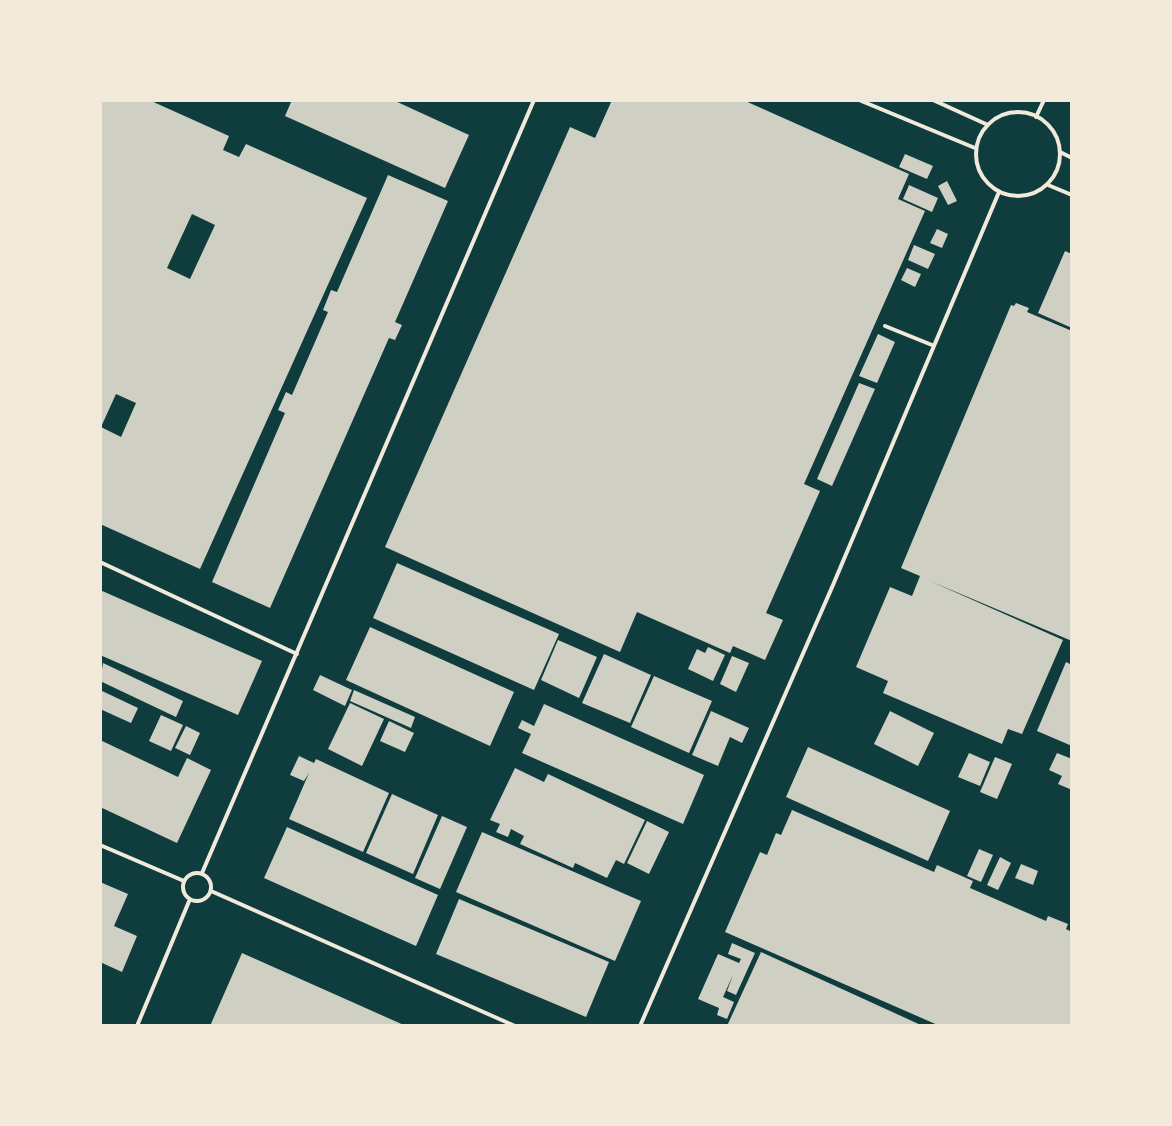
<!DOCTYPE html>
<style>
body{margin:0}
#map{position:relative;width:1172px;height:1126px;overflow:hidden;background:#0f3d3e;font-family:Overpass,sans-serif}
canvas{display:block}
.frame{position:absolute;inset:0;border:102px solid #f1e9da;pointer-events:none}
</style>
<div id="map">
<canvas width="1172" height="1126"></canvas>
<div class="frame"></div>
</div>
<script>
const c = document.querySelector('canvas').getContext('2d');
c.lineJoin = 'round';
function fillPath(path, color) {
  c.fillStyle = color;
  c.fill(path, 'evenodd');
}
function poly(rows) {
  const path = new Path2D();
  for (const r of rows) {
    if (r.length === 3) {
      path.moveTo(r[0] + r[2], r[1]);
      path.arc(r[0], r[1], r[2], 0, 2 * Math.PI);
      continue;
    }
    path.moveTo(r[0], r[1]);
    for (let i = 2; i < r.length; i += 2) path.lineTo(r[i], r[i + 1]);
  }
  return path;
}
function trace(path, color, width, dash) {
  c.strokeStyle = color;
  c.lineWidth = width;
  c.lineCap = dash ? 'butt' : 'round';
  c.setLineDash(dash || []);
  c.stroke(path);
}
fillPath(poly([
 [102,100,149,100,229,136,223,150,239,157,246,144,367,198,200,569,100,524,100,105],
 [192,214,215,225,190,279,167,268],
 [116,394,136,403,121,437,101,427],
 [292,100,393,100,469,135,445,188,285,116],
 [612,100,743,100,909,174,898,199,925,211,804,484,820,491,766,613,783,620,765,660,733,646,730,653,637,612,620,652,385,547,570,127,595,138],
 [905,154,933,166,927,179,899,167],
 [388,175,448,201,395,322,402,325,395,340,389,338,270,608,212,582,285,413,278,410,286,392,292,395,328,312,323,310,331,290,337,292],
 [947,181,957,201,948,205,938,186],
 [909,185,938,198,932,212,903,199],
 [937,229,948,234,942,248,930,243],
 [914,245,935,254,928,269,908,260],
 [1065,251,1072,254,1072,328,1038,313],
 [907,268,921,274,915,287,901,280],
 [1016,303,1029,308,1027,312,1072,331,1072,641,930,581,1063,640,1022,734,1008,729,1002,744,883,693,888,681,856,667,890,587,912,596,920,576,901,568,1011,305,1014,306],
 [878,334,895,342,877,383,859,376],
 [859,383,875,389,832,486,817,479],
 [397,563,559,634,534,690,373,618],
 [100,590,262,661,238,715,100,655],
 [370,627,514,692,490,746,346,680],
 [558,640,597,657,579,698,541,680],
 [708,647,725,655,713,681,688,669,697,649,705,653],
 [604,654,651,675,630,723,582,703],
 [732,656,749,663,736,692,720,684],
 [1066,662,1072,665,1072,746,1037,731],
 [103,663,183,701,176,717,100,681],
 [320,675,352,690,345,706,313,690],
 [654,676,712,701,689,753,631,727],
 [100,690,138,708,131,723,100,709],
 [354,690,415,717,411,728,350,701],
 [350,703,384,719,362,766,328,749],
 [544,704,704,775,683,824,522,753,531,734,518,728,522,720,534,726],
 [711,711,749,728,742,743,730,737,718,766,692,755],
 [890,711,934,733,918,766,874,744],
 [161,715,183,725,171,751,149,741],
 [389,721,414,733,405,752,380,741],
 [186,726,200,733,190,755,175,748],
 [100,740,178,777,187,758,211,770,177,843,100,807],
 [808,747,950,811,928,861,786,797],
 [969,753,990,762,980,786,958,777],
 [1057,753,1072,759,1072,790,1058,784,1062,776,1049,770],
 [299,756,314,763,316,759,389,793,363,852,289,819,309,773,304,781,290,775],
 [995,757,1012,764,997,799,980,792],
 [515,768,544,782,548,774,645,820,624,864,616,860,607,878,575,863,573,868,520,844,524,836,511,829,508,837,496,832,500,824,490,820],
 [392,794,438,815,413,874,366,853],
 [792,810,934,872,937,865,973,881,970,888,1046,921,1048,916,1068,924,1066,929,1072,932,1072,1026,940,1026,725,932,760,852,767,855,776,833,781,835],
 [442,816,467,827,440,889,415,878],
 [647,821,669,832,649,874,627,863],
 [287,827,438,895,416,946,264,878],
 [482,832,641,901,615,961,456,892],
 [979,849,993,855,981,882,967,876],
 [1000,857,1011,863,998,890,987,885],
 [1021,864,1038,871,1033,885,1015,878],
 [100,882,128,894,114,926,137,936,122,972,100,962],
 [459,899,609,962,586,1017,436,954],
 [732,943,755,953,736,995,727,991,733,975,723,997,734,1002,727,1019,717,1015,719,1008,698,999,718,954,739,963,741,959,728,954],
 [761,952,923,1026,727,1026],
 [242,953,406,1026,210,1026]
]), '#cfcfc3');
trace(poly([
 [859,100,975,148],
 [933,100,988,125],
 [1018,154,42],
 [1036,117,1044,100],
 [1060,152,1072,158],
 [1048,185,1072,195],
 [885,326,932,345],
 [100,562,297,654],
 [100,845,184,881],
 [197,887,14],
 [202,873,534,100],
 [211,891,515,1026],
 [137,1026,190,899],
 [640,1026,833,585,999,192]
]), '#f1e9da', 4);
</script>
